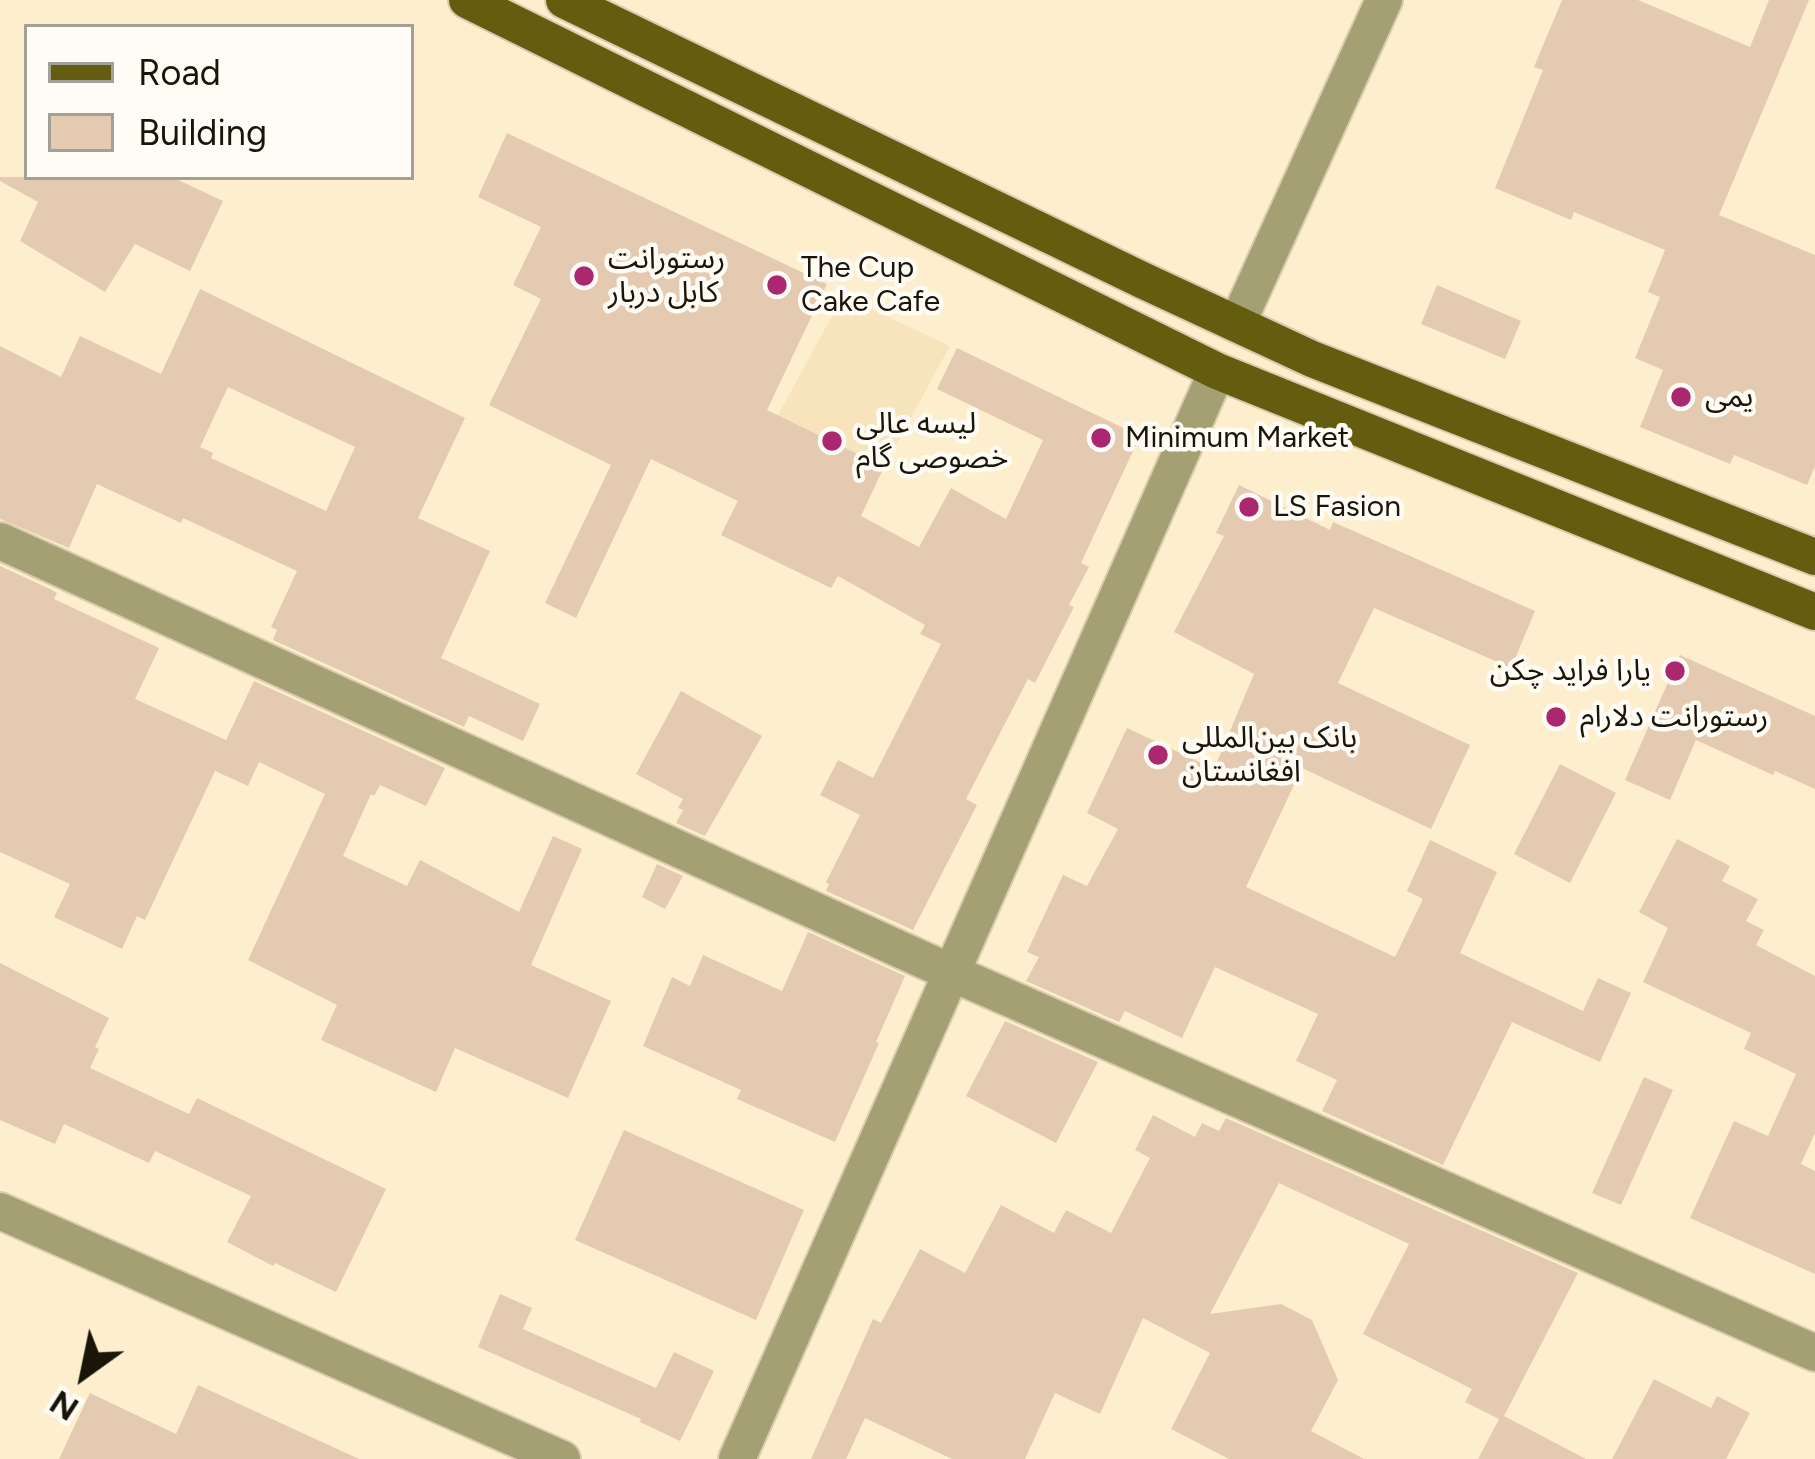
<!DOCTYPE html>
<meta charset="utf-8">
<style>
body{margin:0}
#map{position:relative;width:1815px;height:1459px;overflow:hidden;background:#fdeece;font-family:Figtree,sans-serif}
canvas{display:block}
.legend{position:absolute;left:24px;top:24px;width:390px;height:156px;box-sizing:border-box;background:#fffcf6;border:3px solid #a3a097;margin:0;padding:15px 21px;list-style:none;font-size:36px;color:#1a1509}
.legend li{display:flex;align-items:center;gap:24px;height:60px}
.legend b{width:60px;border:3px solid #a3a097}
.north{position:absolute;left:24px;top:1315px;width:120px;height:120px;-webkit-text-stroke:9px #fffcf6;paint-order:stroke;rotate:213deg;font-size:33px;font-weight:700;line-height:48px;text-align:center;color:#1a1509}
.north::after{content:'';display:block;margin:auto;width:42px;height:54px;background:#1a1509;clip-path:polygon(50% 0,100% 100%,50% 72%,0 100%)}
</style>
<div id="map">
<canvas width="1815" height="1459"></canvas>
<ul class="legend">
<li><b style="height:15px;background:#645d10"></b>Road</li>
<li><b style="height:33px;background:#e4cab1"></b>Building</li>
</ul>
<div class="north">N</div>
</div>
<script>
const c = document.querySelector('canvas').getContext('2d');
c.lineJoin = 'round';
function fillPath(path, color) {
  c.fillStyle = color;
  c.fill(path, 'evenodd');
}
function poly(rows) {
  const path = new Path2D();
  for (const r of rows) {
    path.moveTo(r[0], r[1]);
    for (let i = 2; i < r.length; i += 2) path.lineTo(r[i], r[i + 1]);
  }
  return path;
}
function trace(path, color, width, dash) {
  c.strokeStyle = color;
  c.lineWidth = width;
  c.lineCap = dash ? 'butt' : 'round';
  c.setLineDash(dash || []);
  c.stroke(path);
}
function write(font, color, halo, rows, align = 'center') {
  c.font = font + ' Figtree,"Noto Sans Arabic",sans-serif';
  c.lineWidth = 9;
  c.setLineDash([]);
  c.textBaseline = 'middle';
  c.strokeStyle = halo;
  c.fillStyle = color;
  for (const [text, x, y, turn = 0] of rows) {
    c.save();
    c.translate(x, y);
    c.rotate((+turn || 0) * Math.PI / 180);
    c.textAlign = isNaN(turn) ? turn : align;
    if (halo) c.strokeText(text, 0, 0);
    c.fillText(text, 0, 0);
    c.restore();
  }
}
fillPath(poly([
 [843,296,950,346,884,467,840,561,721,535,778,415]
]), '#f7e4bd');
fillPath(poly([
 [1562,0,1638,0,1750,47,1769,0,1809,0,1719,215,1815,255,1815,466,1807,485,1734,455,1730,464,1640,427,1663,370,1635,358,1660,297,1648,292,1665,250,1574,212,1571,220,1495,188,1543,70,1534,67],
 [507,133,827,284,767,410,884,467,861,516,919,547,951,488,1006,519,1043,440,937,389,957,348,1140,436,1081,563,1089,567,1069,605,1074,607,1035,683,1028,679,966,799,977,805,913,930,826,891,829,884,826,882,860,815,820,795,838,760,873,778,941,644,920,634,925,625,838,576,831,588,721,535,738,501,651,459,576,618,545,603,611,465,489,405,541,299,513,285,541,227,478,197],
 [0,177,172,177,223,201,190,271,135,244,105,292,20,241,38,202,0,181],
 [1437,285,1521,321,1505,359,1421,324],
 [200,289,465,418,418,518,490,551,441,658,540,704,523,741,469,716,464,727,273,640,277,630,271,627,297,571,183,518,181,523,97,484,69,548,0,519,0,346,61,377,80,336,161,374],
 [228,387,355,447,326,511,211,458,213,453,200,447],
 [1239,485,1330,530,1333,522,1535,611,1511,668,1374,608,1338,683,1470,745,1431,829,1302,768,1246,887,1395,957,1423,899,1407,891,1430,840,1497,872,1460,953,1583,1011,1598,978,1631,993,1600,1062,1512,1022,1443,1165,1322,1111,1337,1080,1296,1061,1318,1014,1215,967,1182,1038,1125,1011,1119,1022,1026,981,1039,957,1027,952,1063,875,1087,886,1118,829,1087,813,1127,728,1214,769,1254,674,1174,632,1224,536,1216,533],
 [0,566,50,589,57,593,54,599,159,648,135,699,226,740,254,681,445,768,426,806,380,785,374,796,371,794,343,856,407,886,420,860,519,912,553,836,582,849,531,965,611,1001,568,1098,455,1048,436,1092,321,1040,337,1005,248,960,325,794,259,762,248,786,215,771,145,920,137,916,122,949,54,917,70,884,0,852],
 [1680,655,1815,716,1815,789,1775,771,1773,775,1696,740,1670,800,1625,780],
 [681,691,762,736,705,836,676,823,683,810,678,808,683,799,636,774],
 [1560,764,1616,793,1570,883,1514,854],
 [1677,839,1730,866,1722,881,1758,899,1746,921,1764,930,1756,945,1815,976,1815,1133,1801,1164,1815,1171,1815,1274,1690,1218,1734,1121,1768,1136,1796,1074,1744,1049,1751,1033,1643,982,1668,928,1639,912],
 [657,864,683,876,665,909,642,897],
 [808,932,905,976,876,1042,879,1043,835,1142,737,1099,741,1090,643,1046,672,977,690,986,703,955,782,991],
 [0,963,109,1018,95,1047,99,1049,90,1068,189,1114,197,1098,386,1189,336,1292,275,1263,273,1266,227,1242,251,1196,155,1151,149,1163,64,1124,55,1144,0,1120],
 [1005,1021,1098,1062,1056,1143,966,1096],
 [1644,1077,1673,1090,1621,1205,1592,1193],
 [1153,1115,1195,1137,1202,1123,1219,1131,1226,1118,1578,1273,1504,1416,1586,1459,1478,1459,1499,1419,1465,1402,1472,1389,1363,1334,1409,1244,1279,1183,1210,1314,1281,1304,1312,1320,1338,1380,1311,1431,1364,1459,1229,1459,1171,1429,1210,1353,1143,1318,1100,1414,1055,1393,1025,1459,952,1459,865,1418,846,1459,811,1459,873,1319,881,1323,920,1249,965,1273,1001,1205,1054,1233,1066,1210,1111,1233,1150,1158,1135,1150],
 [624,1130,804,1210,756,1320,575,1240],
 [500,1294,532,1308,523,1329,656,1388,674,1352,714,1371,680,1441,640,1422,641,1419,478,1347],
 [1654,1379,1711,1408,1717,1396,1750,1413,1726,1459,1612,1459],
 [198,1385,359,1459,59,1459,90,1393,176,1434]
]), '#e4cab1');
const minor = poly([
 [1237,324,1384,0],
 [0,541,952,973,1815,1353],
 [0,1211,562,1459],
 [737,1459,1217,371]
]);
const major = poly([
 [467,0,1217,371,1815,612],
 [564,0,1142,280,1312,359,1815,557]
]);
trace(minor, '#d9cbae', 40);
trace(major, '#d9cbae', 40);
trace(minor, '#a4a073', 36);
trace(major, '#645d10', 36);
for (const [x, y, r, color] of [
 [584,276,12,"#ab2770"],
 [777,285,12,"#ab2770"],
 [1681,397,12,"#ab2770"],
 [1101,438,12,"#ab2770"],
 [832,441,12,"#ab2770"],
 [1249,507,12,"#ab2770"],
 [1675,671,12,"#ab2770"],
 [1556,717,12,"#ab2770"],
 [1158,755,12,"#ab2770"]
]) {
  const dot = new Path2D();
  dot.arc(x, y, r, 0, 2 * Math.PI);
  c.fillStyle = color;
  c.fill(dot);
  trace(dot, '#fffcf6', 4.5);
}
write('30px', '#1a1509', '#fffcf6', [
 ["رستورانت",608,259],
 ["کابل دربار",608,293],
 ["The Cup",801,268],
 ["Cake Cafe",801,302],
 ["یمی",1705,397],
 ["لیسه عالی",856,424],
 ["خصوصی گام",856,458],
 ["Minimum Market",1125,438],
 ["LS Fasion",1273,507],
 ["یارا فراید چکن",1651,671,"right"],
 ["رستورانت دلارام",1580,717],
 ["بانک بین‌المللی",1182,738],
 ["افغانستان",1182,772]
], 'left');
</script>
